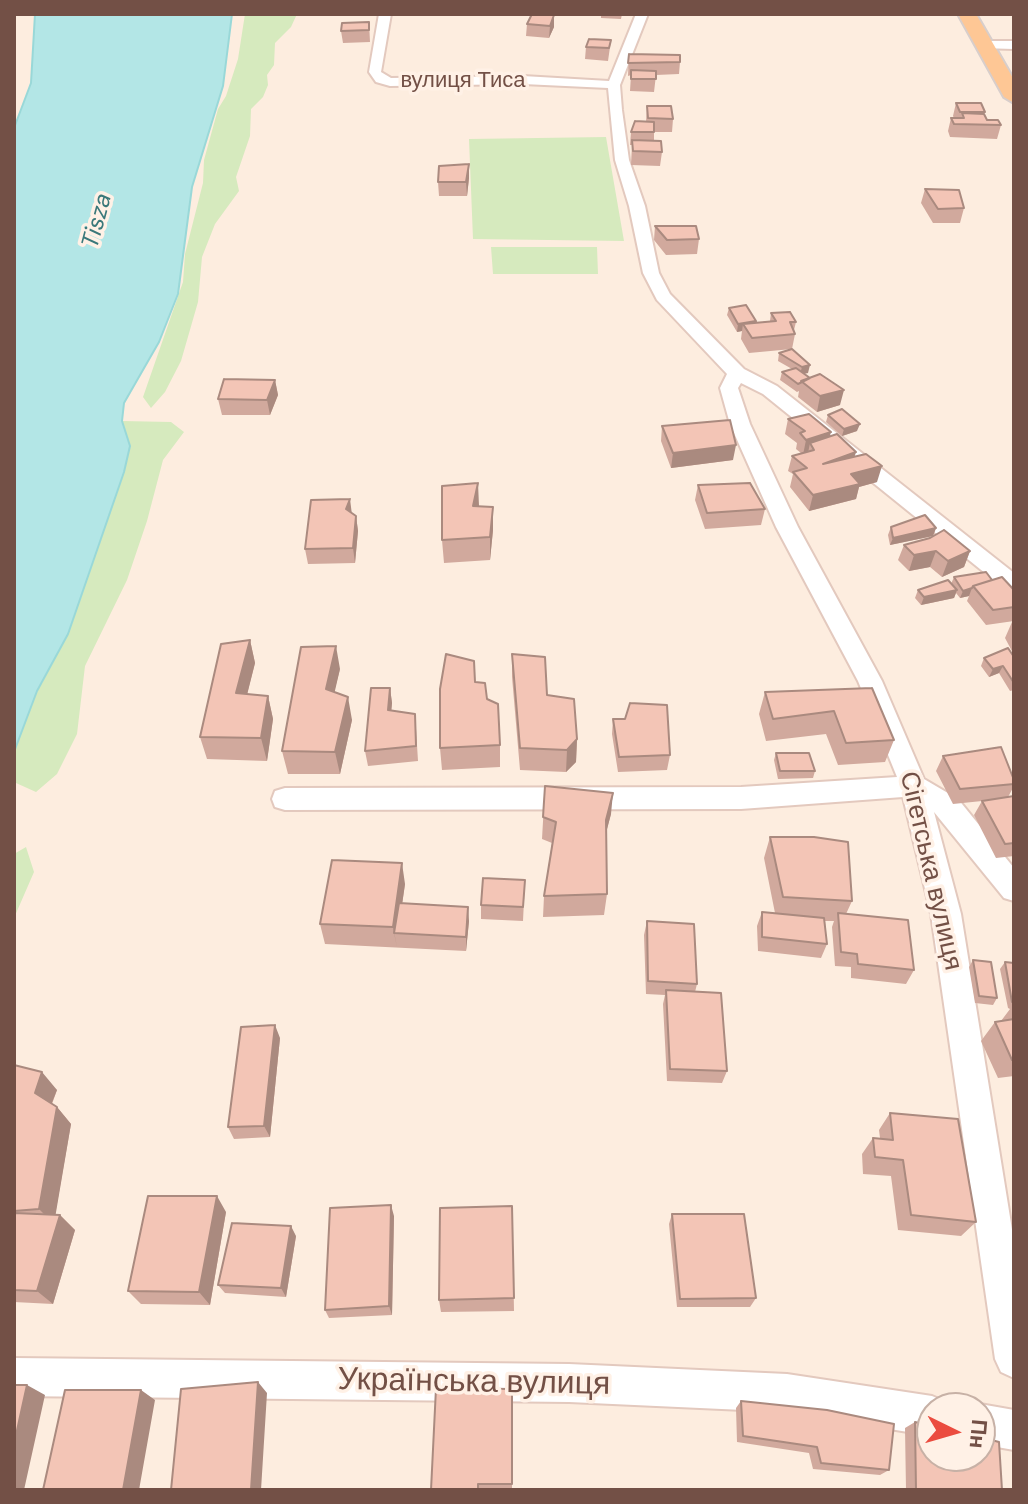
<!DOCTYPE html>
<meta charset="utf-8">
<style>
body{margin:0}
#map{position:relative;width:1028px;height:1504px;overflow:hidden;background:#fdeddf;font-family:"DM Sans",sans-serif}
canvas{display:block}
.frame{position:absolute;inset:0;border:16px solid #735046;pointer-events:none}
.north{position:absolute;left:916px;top:1392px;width:80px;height:80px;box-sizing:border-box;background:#fff1e6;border:2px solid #c7b1a6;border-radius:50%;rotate:95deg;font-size:22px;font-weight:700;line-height:32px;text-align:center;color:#735046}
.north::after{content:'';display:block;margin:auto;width:28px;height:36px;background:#eb4c3f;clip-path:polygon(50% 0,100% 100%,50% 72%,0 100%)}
</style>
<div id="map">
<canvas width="1028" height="1504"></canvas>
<div class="frame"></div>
<div class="north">Пн</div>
</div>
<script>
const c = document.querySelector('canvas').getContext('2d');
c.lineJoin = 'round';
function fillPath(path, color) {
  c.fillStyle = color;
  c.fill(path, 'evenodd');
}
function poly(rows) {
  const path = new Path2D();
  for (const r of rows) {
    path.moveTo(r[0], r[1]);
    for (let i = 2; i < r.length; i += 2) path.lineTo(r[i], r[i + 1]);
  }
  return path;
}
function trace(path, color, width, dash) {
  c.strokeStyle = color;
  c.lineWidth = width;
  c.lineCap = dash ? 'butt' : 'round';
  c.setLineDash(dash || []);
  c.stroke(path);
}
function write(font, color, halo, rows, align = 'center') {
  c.font = font + ' "DM Sans",sans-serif';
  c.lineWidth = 7;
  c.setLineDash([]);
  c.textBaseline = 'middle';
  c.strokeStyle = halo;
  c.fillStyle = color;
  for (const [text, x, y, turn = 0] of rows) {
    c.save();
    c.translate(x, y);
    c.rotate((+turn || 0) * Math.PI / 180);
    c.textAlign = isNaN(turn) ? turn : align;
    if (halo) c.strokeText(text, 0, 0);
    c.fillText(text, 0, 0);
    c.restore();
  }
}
fillPath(poly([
 [245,14,297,14,291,27,275,43,274,65,267,75,268,85,263,97,251,109,250,136,236,177,239,191,215,224,202,257,198,302,181,361,165,392,151,408,143,397,183,282,185,254,203,183,204,160,218,109,226,96,238,59],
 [606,137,624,241,473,239,469,139],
 [491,247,597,247,598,274,493,274],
 [122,421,171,422,184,432,163,460,147,521,127,580,85,666,77,734,57,774,36,792,16,783,14,752,37,692,68,634,124,472,130,445],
 [26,847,34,872,14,918,14,854]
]), '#d6eabe');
const water = poly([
 [35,14,232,14,223,86,192,187,178,294,159,342,124,403,122,421,130,446,124,472,68,634,37,691,14,752,14,128,31,83,35,14]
]);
fillPath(water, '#b3e6e6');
trace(water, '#99d8d8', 2);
const minor = poly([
 [379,14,391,14,381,72,391,78,523,76,609,81,636,14,648,14,620,85,622,110,629,160,645,206,659,273,670,294,744,369,777,386,1014,573,1014,593,1006,590,763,394,741,383,738,388,750,424,798,527,882,681,924,779,958,799,1014,868,1014,901,1004,898,934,812,961,914,1014,1242,1014,1378,1001,1372,995,1359,931,914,903,797,741,809,285,810,275,807,272,799,275,791,285,788,741,787,897,777,858,681,776,527,730,424,720,388,727,374,657,300,643,273,629,206,615,160,608,88,523,84,390,86,376,82,369,72,379,14],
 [984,41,1014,41,1014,49,980,48,978,45,984,41],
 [14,1358,569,1364,787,1374,932,1396,946,1402,948,1408,932,1408,932,1436,787,1412,569,1402,14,1396,14,1358],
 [980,1404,1014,1410,1014,1450,980,1444,980,1408,971,1408,980,1404]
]);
const primary = poly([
 [958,14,976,14,1014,80,1014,103,1004,97,958,14]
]);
trace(minor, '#e3c9be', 4);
trace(primary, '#d8cecb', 4);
fillPath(minor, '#fff');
fillPath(primary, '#fec795');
fillPath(poly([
 [601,14,622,14,621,19,601,18],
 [554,15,554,27,549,38,526,36,527,24],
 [369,22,370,42,343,43,341,31],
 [611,40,608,61,585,59,586,47],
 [629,54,680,62,679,74,656,75,654,92,630,91,631,75,628,76],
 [956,103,985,112,984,115,987,120,1001,125,997,139,950,137,948,131,951,118,954,118,953,116],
 [647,106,673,119,672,132,654,132,654,141,662,152,660,166,631,165,632,145,630,145,631,132,646,122],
 [469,164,469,178,467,196,439,196,438,182],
 [925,189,964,208,960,223,933,223,921,203],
 [655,226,699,239,697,254,666,255,654,240],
 [729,308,756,321,755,323,770,321,771,313,796,322,794,330,795,334,792,349,749,353,741,339,742,331,737,332,727,315],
 [792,349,808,373,804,374,840,405,817,412,798,397,799,391,797,392,780,380,782,372,792,369,778,361,779,353],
 [275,380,278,395,270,415,222,415,218,399],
 [828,415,857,431,842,436,826,422],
 [788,419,830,436,855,457,877,482,859,487,856,499,809,511,790,487,793,474,788,471,792,456,801,453,796,449,797,443,785,434],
 [662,426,733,460,671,468,661,441],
 [698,485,765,509,761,525,705,529,695,500],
 [352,513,356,516,358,531,355,563,308,564,305,549],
 [891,527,936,528,933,536,890,545,888,535],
 [493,530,490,560,444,563,442,540],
 [904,545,970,551,964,567,942,577,930,567,909,571,898,560],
 [954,577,992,580,1014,590,1014,621,986,625,967,601,969,596,960,598,956,593,954,598,921,605,915,598,918,590,951,584],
 [1012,622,1014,622,1013,653,1005,638],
 [250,640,255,663,247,694,268,696,273,719,267,761,207,759,200,737],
 [512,654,547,695,577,739,576,762,566,772,520,770,512,677],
 [1014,657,1014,690,1010,691,999,673,989,677,981,666,984,658],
 [340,669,334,692,352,720,340,774,288,774,282,751],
 [475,682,500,745,500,767,442,770,440,748],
 [390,688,392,703,391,711,416,729,418,761,368,766,365,751],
 [872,688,894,740,885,762,838,765,826,734,766,741,759,714,765,692],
 [613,719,625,719,670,755,667,770,618,772,612,734],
 [776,753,815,771,813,778,778,779,774,760],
 [943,756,1014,780,1014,786,1008,797,1014,796,1014,856,996,858,974,815,982,801,953,804,936,771],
 [545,786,611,814,606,832,607,894,604,915,543,917,544,896,552,843,542,839],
 [770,837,852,901,846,914,914,970,906,984,851,978,851,967,835,966,832,927,834,921,825,921,827,944,821,958,758,951,757,926,762,912,775,913,764,858],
 [525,880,523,921,481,919,481,905],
 [405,884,402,904,469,921,466,951,325,944,320,924],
 [647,921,697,984,695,992,727,1071,722,1083,667,1081,663,1004,665,995,646,994,644,935],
 [973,960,997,998,993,1005,975,1003,969,967],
 [1005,962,1014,963,1014,1076,998,1078,981,1041,995,1022,1001,1021,1010,1009,1008,1008,1000,969],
 [280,1038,270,1137,234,1139,228,1127],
 [14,1065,57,1090,52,1104,57,1107,71,1124,55,1215,60,1215,75,1230,53,1304,14,1302],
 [890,1113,976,1222,961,1236,898,1230,891,1176,863,1174,862,1154,873,1138,880,1138,879,1130],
 [512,1206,514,1311,441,1312,439,1300],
 [226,1212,210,1305,141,1304,128,1291],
 [672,1214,756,1298,750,1307,677,1307,669,1224],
 [394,1216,392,1315,329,1318,325,1310],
 [296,1236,286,1297,225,1293,218,1285],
 [512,1389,512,1490,431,1490],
 [741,1401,889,1470,880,1475,813,1469,809,1453,737,1442,736,1408],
 [915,1422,1002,1490,906,1490,905,1428]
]), '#d1a99d');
fillPath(poly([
 [554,15,554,27,549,38,550,26],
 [469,164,469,178,467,196,466,182],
 [756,321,754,329,743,324,742,331,737,332,738,324],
 [810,365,808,373,800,374,802,367],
 [275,380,278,395,270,415,267,400],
 [844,390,840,405,817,412,820,396],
 [860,424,857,431,842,436,844,429],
 [831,432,827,447,810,443,808,453,803,455,806,440],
 [736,445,733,460,671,468,673,453],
 [856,452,851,468,823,464],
 [882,466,877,482,859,487,856,499,809,511,813,495,851,474],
 [478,483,479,506,473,506],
 [350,499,352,515,346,509],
 [493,507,493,530,490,560,490,537],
 [356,516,358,531,355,563,353,548],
 [936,528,933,536,890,545,893,538],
 [936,551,930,567,909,571,914,555],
 [970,551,964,567,942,577,948,561],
 [972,588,969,596,960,598,963,591],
 [957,590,954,598,921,605,924,597],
 [250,640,255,663,242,715,236,693],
 [336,646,340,669,330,712,326,689],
 [1003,666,999,673,989,677,993,669],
 [390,688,392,703,390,726,388,710],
 [268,696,273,719,267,761,261,738],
 [348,697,352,720,340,774,335,752],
 [577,739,576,762,566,772,567,750],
 [613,793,611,814,604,841,606,820],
 [402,863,405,884,398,933,394,933,397,947,393,927],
 [468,907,469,921,466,951,466,937],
 [275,1025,280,1038,270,1137,264,1126],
 [42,1072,57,1090,49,1110,35,1093],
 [57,1107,71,1124,54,1224,39,1209],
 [217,1196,226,1212,210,1305,199,1292],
 [391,1205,394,1216,392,1315,389,1306],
 [60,1215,75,1230,53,1304,37,1291],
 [291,1226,296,1236,286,1297,281,1288],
 [258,1382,267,1393,261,1490,251,1490],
 [27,1385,45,1395,24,1490,14,1490,14,1444],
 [141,1390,155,1400,139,1490,123,1490]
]), '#aa8a7f');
const building = poly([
 [532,14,554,15,550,26,527,24,532,14],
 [369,22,369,30,341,31,342,23,369,22],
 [589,39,611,40,609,48,586,47,589,39],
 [629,54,680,55,680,62,628,63,629,54],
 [631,70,656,71,656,79,631,79,631,70],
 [956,103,981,103,985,112,960,112,956,103],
 [647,106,671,106,673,119,648,118,647,106],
 [962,113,984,114,987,120,998,120,1001,125,954,124,951,118,964,118,962,113],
 [635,121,654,122,654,132,631,132,635,121],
 [632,140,661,141,662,152,633,151,632,140],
 [469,164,466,182,438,182,439,166,469,164],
 [925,189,959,190,964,208,938,209,925,189],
 [655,226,696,226,699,239,667,240,655,226],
 [746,305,756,321,738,324,729,308,746,305],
 [790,312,796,322,790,322,795,334,752,338,743,324,776,321,771,313,790,312],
 [792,349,810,365,802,367,779,353,792,349],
 [796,368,810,378,798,384,782,372,796,368],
 [820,374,844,390,820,396,801,381,820,374],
 [224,379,275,380,267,400,218,399,224,379],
 [842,409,860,424,844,429,828,415,842,409],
 [809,414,831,432,806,440,800,433,805,431,788,419,809,414],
 [730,420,736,445,673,453,662,426,730,420],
 [837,434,856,452,823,464,866,454,882,466,851,474,860,484,813,495,793,472,807,468,792,456,814,450,810,443,837,434],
 [478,483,473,506,493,507,490,537,442,540,442,486,478,483],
 [750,483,765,509,707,513,698,485,750,483],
 [350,499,346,509,356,516,353,548,305,549,311,500,350,499],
 [925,515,936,528,893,538,891,527,925,515],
 [944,530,970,551,948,561,936,551,914,555,904,545,930,538,944,530],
 [986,572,992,580,973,586,972,588,963,591,954,577,986,572],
 [1002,577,1014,590,1014,607,993,610,973,586,1002,577],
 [948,580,957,590,924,597,918,590,948,580],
 [250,640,236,693,268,696,261,738,200,737,221,644,250,640],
 [336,646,326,689,348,697,335,752,282,751,301,647,336,646],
 [1008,648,1014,657,1014,683,1003,666,993,669,984,658,1008,648],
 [446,654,474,661,475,682,485,683,487,699,498,704,500,745,440,748,440,689,446,654],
 [512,654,545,657,547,695,574,699,577,739,567,750,520,748,512,654],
 [371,688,390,688,388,710,415,714,416,746,365,751,371,688],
 [872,688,894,740,846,743,834,711,773,719,765,692,872,688],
 [630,703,667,705,670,755,619,757,613,719,625,719,630,703],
 [1001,747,1014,780,1014,784,960,789,943,756,1001,747],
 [776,753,809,753,815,771,780,771,776,753],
 [545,786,613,793,606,820,607,894,544,896,556,822,543,817,545,786],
 [1014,796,1014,843,1005,844,982,801,1014,796],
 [770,837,814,837,848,842,852,901,783,897,770,837],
 [332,860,402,863,393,927,320,924,332,860],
 [483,878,525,880,523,907,481,905,483,878],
 [399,903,468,907,466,937,394,933,399,903],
 [762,912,824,918,827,944,762,937,762,912],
 [838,913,908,920,914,970,858,964,857,954,841,952,838,913],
 [647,921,694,924,697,984,648,981,647,921],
 [973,960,991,962,997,998,979,996,973,960],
 [1005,962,1014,963,1014,1002,1012,1002,1005,962],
 [666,990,721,993,727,1071,670,1069,666,990],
 [1014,1019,1014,1060,1012,1060,995,1022,1014,1019],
 [275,1025,264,1126,228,1127,241,1027,275,1025],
 [14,1065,42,1072,35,1093,57,1107,39,1209,14,1211,14,1065],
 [890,1113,958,1119,976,1222,911,1215,903,1160,875,1157,873,1138,893,1140,890,1113],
 [148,1196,217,1196,199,1292,128,1291,148,1196],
 [391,1205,389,1306,325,1310,330,1208,391,1205],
 [512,1206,514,1298,439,1300,440,1208,512,1206],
 [14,1213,60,1215,37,1291,14,1290,14,1213],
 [672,1214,744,1214,756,1298,680,1299,672,1214],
 [232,1223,291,1226,281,1288,218,1285,232,1223],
 [258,1382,251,1490,171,1490,181,1389,258,1382],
 [14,1385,27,1385,14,1444,14,1385],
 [436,1388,512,1389,512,1484,478,1484,478,1490,431,1490,436,1388],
 [65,1390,141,1390,123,1490,43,1490,65,1390],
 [741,1401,827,1410,894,1424,889,1470,821,1463,817,1447,743,1436,741,1401],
 [915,1422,932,1426,932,1456,980,1456,980,1437,999,1442,1002,1490,916,1490,915,1422]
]);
fillPath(building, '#f3c5b6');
trace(building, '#aa8a7f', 2);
write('22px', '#735046', '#fff1e6', [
 ["вулиця Тиса",463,81]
]);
write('italic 24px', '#3a787a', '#fff1e6', [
 ["Tisza",98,221,-75]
]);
write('26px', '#735046', '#fff1e6', [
 ["Сігетська вулиця",930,871,77]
]);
write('32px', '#735046', '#fff1e6', [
 ["Українська вулиця",474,1383,1]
]);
</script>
